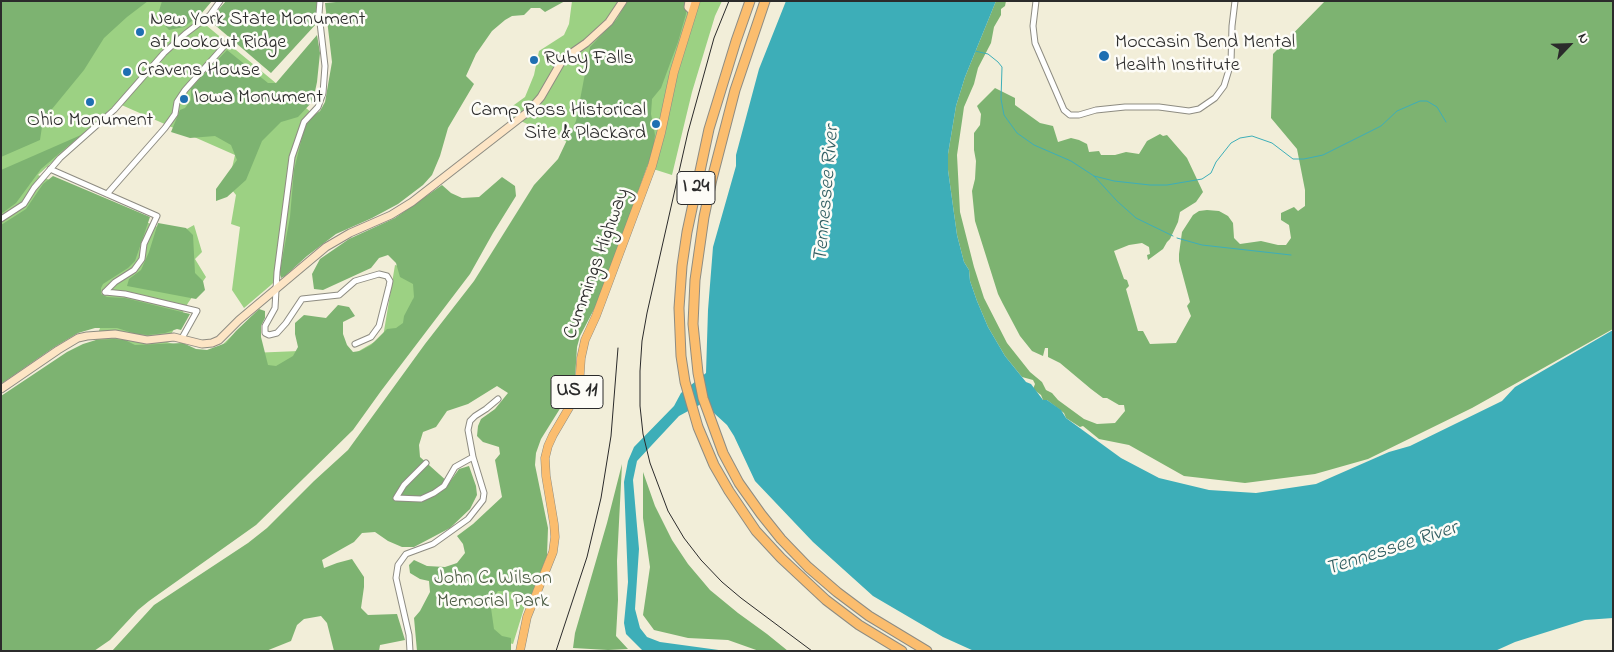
<!DOCTYPE html>
<style>
body{margin:0}
#map{position:relative;width:1614px;height:652px;overflow:hidden;background:#f2eed9;font-family:"Indie Flower",sans-serif}
canvas{display:block}
.frame{position:absolute;inset:0;border:2px solid #2b2b2b;pointer-events:none}
.north{position:absolute;left:1544px;top:20px;width:50px;height:50px;-webkit-text-stroke:4px #fdfcf7;paint-order:stroke;rotate:66deg;font-size:14px;font-weight:700;line-height:20px;text-align:center;color:#2b2b2b}
.north::after{content:'';display:block;margin:auto;width:18px;height:22px;background:#2b2b2b;clip-path:polygon(50% 0,100% 100%,50% 72%,0 100%)}
</style>
<div id="map">
<canvas width="1614" height="652"></canvas>
<div class="frame"></div>
<div class="north">N</div>
</div>
<script>
const c = document.querySelector('canvas').getContext('2d');
c.lineJoin = 'round';
function fillPath(path, color) {
  c.fillStyle = color;
  c.fill(path, 'evenodd');
}
function poly(rows) {
  const path = new Path2D();
  for (const r of rows) {
    path.moveTo(r[0], r[1]);
    for (let i = 2; i < r.length; i += 2) path.lineTo(r[i], r[i + 1]);
  }
  return path;
}
function trace(path, color, width, dash) {
  c.strokeStyle = color;
  c.lineWidth = width;
  c.lineCap = dash ? 'butt' : 'round';
  c.setLineDash(dash || []);
  c.stroke(path);
}
function write(font, color, halo, rows, align = 'center') {
  c.font = font + ' "Indie Flower",sans-serif';
  c.lineWidth = 5;
  c.setLineDash([]);
  c.textBaseline = 'middle';
  c.strokeStyle = halo;
  c.fillStyle = color;
  for (const [text, x, y, turn = 0] of rows) {
    c.save();
    c.translate(x, y);
    c.rotate((+turn || 0) * Math.PI / 180);
    c.textAlign = isNaN(turn) ? turn : align;
    if (halo) c.strokeText(text, 0, 0);
    c.fillText(text, 0, 0);
    c.restore();
  }
}
fillPath(poly([
 [1,1,197,1,195,16,318,118,327,230,271,285,244,308,232,290,240,227,231,224,236,195,228,185,235,155,117,103,38,175,176,235,194,225,202,252,195,259,206,277,188,303,167,342,195,351,216,351,252,316,256,316,251,353,299,351,1,651,95,342,100,328,98,285,1,317],
 [572,1,722,1,715,16,692,92,672,175,565,141,503,113,525,97,534,75,539,51,564,35,569,24],
 [395,265,421,272,401,345,352,355,383,337],
 [519,544,530,589,513,644,490,638,456,622]
]), '#9cd183');
fillPath(poly([
 [1,1,148,1,127,17,104,38,84,70,43,120,40,140,1,157],
 [162,1,212,1,201,14,184,27,169,30,162,22,159,11],
 [226,1,317,1,317,23,271,73,209,20],
 [347,1,565,1,545,12,540,8,531,8,524,15,512,16,505,20,492,31,476,54,466,76,474,84,448,128,440,156,432,175,423,185,398,204,372,218,336,234,307,256,285,276,281,278,280,271,290,217,294,170,305,125,308,119,320,111,325,102,332,62,325,3],
 [627,1,686,1,686,14,678,42,661,88,652,99,651,114,655,135,653,150,600,298,580,336,577,347,575,379,571,391,541,439,536,453,535,465,548,528,547,556,532,594,523,596,515,592,498,591,493,598,491,608,494,629,502,636,511,638,511,651,417,651,414,618,420,611,430,592,429,581,420,579,410,573,409,565,414,560,427,566,445,567,457,563,465,553,463,544,457,536,473,524,502,497,495,460,500,454,499,447,483,442,477,436,478,426,481,419,495,409,508,393,497,386,468,404,447,411,436,427,423,432,419,445,420,457,449,483,459,469,469,466,476,486,477,495,470,509,450,528,414,547,402,547,388,541,375,532,362,533,354,542,322,560,324,568,337,563,352,559,364,577,364,587,361,608,368,615,397,614,405,640,380,645,379,651,334,651,327,623,321,616,304,619,297,625,291,641,266,651,112,651,154,605,248,543,267,528,314,481,348,450,425,344,474,281,534,185,558,159,576,121,590,47,617,19],
 [996,1,1006,1,1005,6,1001,9,1001,15,994,27,991,43,978,68,974,84,964,107,962,121,957,155,960,212,974,267,984,298,1007,343,1030,372,1042,382,1046,390,1052,393,1058,400,1084,419,1097,424,1115,423,1125,411,1124,405,1119,405,1107,398,1103,398,1091,389,1060,363,1048,357,1048,348,1045,348,1043,356,1032,351,1020,336,1003,304,998,294,975,221,972,191,975,179,976,161,974,150,974,133,980,125,981,114,977,106,995,88,1015,98,1015,105,1040,123,1053,126,1058,142,1071,138,1079,140,1087,144,1089,152,1099,151,1101,155,1115,155,1126,152,1139,154,1147,141,1160,134,1163,136,1167,135,1187,158,1203,192,1196,202,1180,212,1178,222,1170,239,1167,242,1163,249,1148,260,1147,255,1150,254,1149,247,1142,243,1129,245,1114,251,1124,279,1127,280,1129,286,1126,289,1138,331,1143,331,1150,344,1176,343,1191,316,1187,306,1190,302,1179,261,1179,254,1182,232,1193,215,1199,211,1207,210,1219,211,1228,216,1233,223,1234,238,1240,244,1261,241,1278,245,1286,245,1291,238,1289,225,1281,220,1281,213,1294,207,1298,211,1305,206,1305,190,1297,149,1271,118,1273,54,1325,1,1613,1,1613,329,1472,408,1368,459,1315,474,1245,483,1184,476,1129,445,1099,439,1083,426,1080,427,1066,418,1064,413,1047,400,1043,400,1041,395,1033,389,1035,384,1033,380,1022,377,1005,356,988,327,977,301,970,281,969,270,964,262,957,235,948,170,948,154,956,106,965,77],
 [317,35,320,53,317,82,313,101,298,117,281,122,262,141,246,180,227,197,216,201,216,189,237,160,231,145,215,136,190,138,171,132,180,110,185,108,191,100,191,88,227,50,268,83,276,83],
 [81,135,41,169,16,203,1,214,1,170],
 [53,176,150,217,135,261,128,268,103,284,101,288,101,294,107,297,125,298,190,314,181,330,177,329,165,333,148,335,136,334,117,328,95,328,78,333,53,348,1,384,1,225,26,209,43,184],
 [502,177,515,186,516,196,493,233,470,274,381,391,353,430,256,525,149,601,138,610,110,640,94,651,1,651,1,396,67,352,83,344,96,340,114,339,125,340,135,345,183,343,196,349,207,350,226,343,236,331,259,309,265,311,265,318,261,326,261,337,268,365,276,366,293,356,298,347,295,334,295,323,304,315,326,318,338,305,349,307,355,316,343,322,343,334,347,345,353,352,360,351,371,345,387,329,396,328,403,323,404,316,414,297,413,284,400,277,396,263,388,255,379,258,371,268,323,290,314,289,312,274,320,259,349,239,395,218,442,185,451,193,462,198,479,197],
 [158,223,186,228,193,235,195,273,203,281,205,290,196,299,127,286,129,279,141,270,149,252],
 [622,464,617,561,618,600,616,636,628,649,608,650,573,648,575,633,607,523],
 [643,472,655,506,672,540,688,564,710,590,738,613,767,634,788,651,759,651,728,640,688,638,654,630,643,615,650,567,643,518]
]), '#7db371');
fillPath(poly([
 [786,1,996,1,965,77,956,106,948,154,948,170,957,235,964,262,969,270,970,281,977,301,988,327,1005,356,1026,382,1031,384,1043,400,1047,400,1061,410,1066,418,1121,458,1159,478,1209,490,1256,493,1316,484,1389,452,1410,446,1502,401,1515,387,1613,330,1613,618,1585,620,1515,642,1495,651,974,651,943,637,873,596,813,542,755,481,734,436,727,425,703,403,679,416,637,461,633,480,639,549,635,609,640,628,647,637,660,642,726,651,643,651,626,634,624,623,628,582,624,482,628,461,634,447,674,406,681,393,706,373,708,310,713,247,736,166,736,155,759,69]
]), '#3daeb8');
trace(poly([
 [975,51,988,54,998,62,1002,67,1001,99,1004,115,1017,133,1034,145,1071,161,1094,176,1117,201,1136,218,1173,236],
 [1094,176,1114,181,1150,185,1167,185,1202,179,1211,173,1216,162,1231,143,1240,138,1252,136,1272,143,1293,159,1304,159,1323,155,1381,126,1397,111,1420,101,1427,101,1437,107,1446,122],
 [1177,238,1202,245,1291,255]
]), '#3daeb8', 1);
const minor = poly([
 [320,1,319,14,325,66,323,93,318,107,304,122,292,157,277,272,275,308,265,326,265,333,269,335,277,333,286,323,302,299,339,295,355,281,379,274,387,276,390,281,389,286,379,326,371,337,355,344],
 [1036,1,1033,26,1035,43,1064,110,1070,115,1079,115,1096,110,1125,107,1159,107,1189,111,1199,109,1215,98,1224,86,1231,63,1232,26,1235,1],
 [50,169,157,216,144,244,142,259,134,270,115,282,105,292],
 [107,194,165,128,175,114,177,102,185,90,226,44],
 [1,219,24,204,34,188,60,158,114,110,164,53,185,34,210,15,220,1],
 [105,292,125,294,197,311,182,338],
 [426,463,404,485,396,498,421,499,434,493,444,486,455,467,473,457],
 [410,651,409,635,396,578,398,565,406,554,433,544,468,519,483,500,484,493,473,457,468,430,470,421,475,416,486,409,498,399]
]);
const secondary = poly([
 [689,1,688,7,692,11],
 [1,389,58,350,78,338,87,336,115,334,147,340,174,337,202,344,212,343,219,340,239,320,326,247,350,233,391,215,412,202,529,111,541,97,563,59,586,43,609,22,623,1]
]);
const primary = poly([
 [520,651,527,617,553,552,555,537,554,524,546,476,545,458,548,446,553,435,573,401,579,387,581,358,585,340,596,316,652,166,661,133,674,72,696,1]
]);
const motorway = poly([
 [750,1,736,41,709,129,687,232,682,266,679,308,681,356,685,382,698,427,714,465,729,491,756,531,781,558,826,600,859,625,902,651],
 [765,1,735,90,712,179,704,217,695,280,693,324,698,373,703,398,723,453,739,483,761,514,781,539,808,567,837,592,869,616,927,651]
]);
trace(minor, '#8e8c82', 7);
trace(secondary, '#8e8c82', 9);
trace(primary, '#8e8c82', 9);
trace(motorway, '#8e8c82', 11);
trace(minor, '#fff', 5);
trace(secondary, '#fde5c5', 7);
trace(primary, '#fbbd6e', 8);
trace(motorway, '#fbbd6e', 9);
trace(poly([
 [729,1,714,38,688,132,647,313,642,341,640,371,640,406,643,434,650,463,668,511,684,538,701,560,722,582,741,598,812,651],
 [556,651,587,557,601,498,611,436,618,348]
]), '#2b2b2b', 1);
for (const [x, y, r, color] of [
 [140,32,5,"#1f6fb2"],
 [1104,56,6,"#1f6fb2"],
 [534,60,5,"#1f6fb2"],
 [127,72,5,"#1f6fb2"],
 [184,99,5,"#1f6fb2"],
 [90,102,5,"#1f6fb2"],
 [656,124,5,"#1f6fb2"]
]) {
  const dot = new Path2D();
  dot.arc(x, y, r, 0, 2 * Math.PI);
  c.fillStyle = color;
  c.fill(dot);
  trace(dot, '#fdfcf7', 2);
}
for (const [x, y, w] of [
 [696,188,38],
 [577,392,52]
]) {
  const box = new Path2D();
  box.roundRect(x - w / 2, y - 16.5, w, 33, 4);
  c.fillStyle = '#fdfcf7';
  c.fill(box);
  trace(box, '#2b2b2b', 1);
}
write('bold 19px', '#2b2b2b', null, [
 ["I 24",696,188],
 ["US 11",577,392]
]);
write('20px', '#2b2b2b', '#fdfcf7', [
 ["New York State Monument",150,21],
 ["at Lookout Ridge",150,44],
 ["Moccasin Bend Mental",1115,44],
 ["Health Institute",1115,67],
 ["Ruby Falls",544,60],
 ["Cravens House",137,72],
 ["Iowa Monument",194,99],
 ["Camp Ross Historical",646,112,"right"],
 ["Site & Plackard",646,135,"right"],
 ["Ohio Monument",90,122,"center"]
], 'left');
write('20px', '#2b2b2b', '#fdfcf7', [
 ["Cummings Highway",598,264,-70]
]);
write('20px', '#4d5d45', '#fdfcf7', [
 ["John C. Wilson",493,580],
 ["Memorial Park",493,603]
]);
write('italic 21px', '#325f63', '#fdfcf7', [
 ["Tennessee River",828,194,-85],
 ["Tennessee River",1392,550,-18]
]);
</script>
